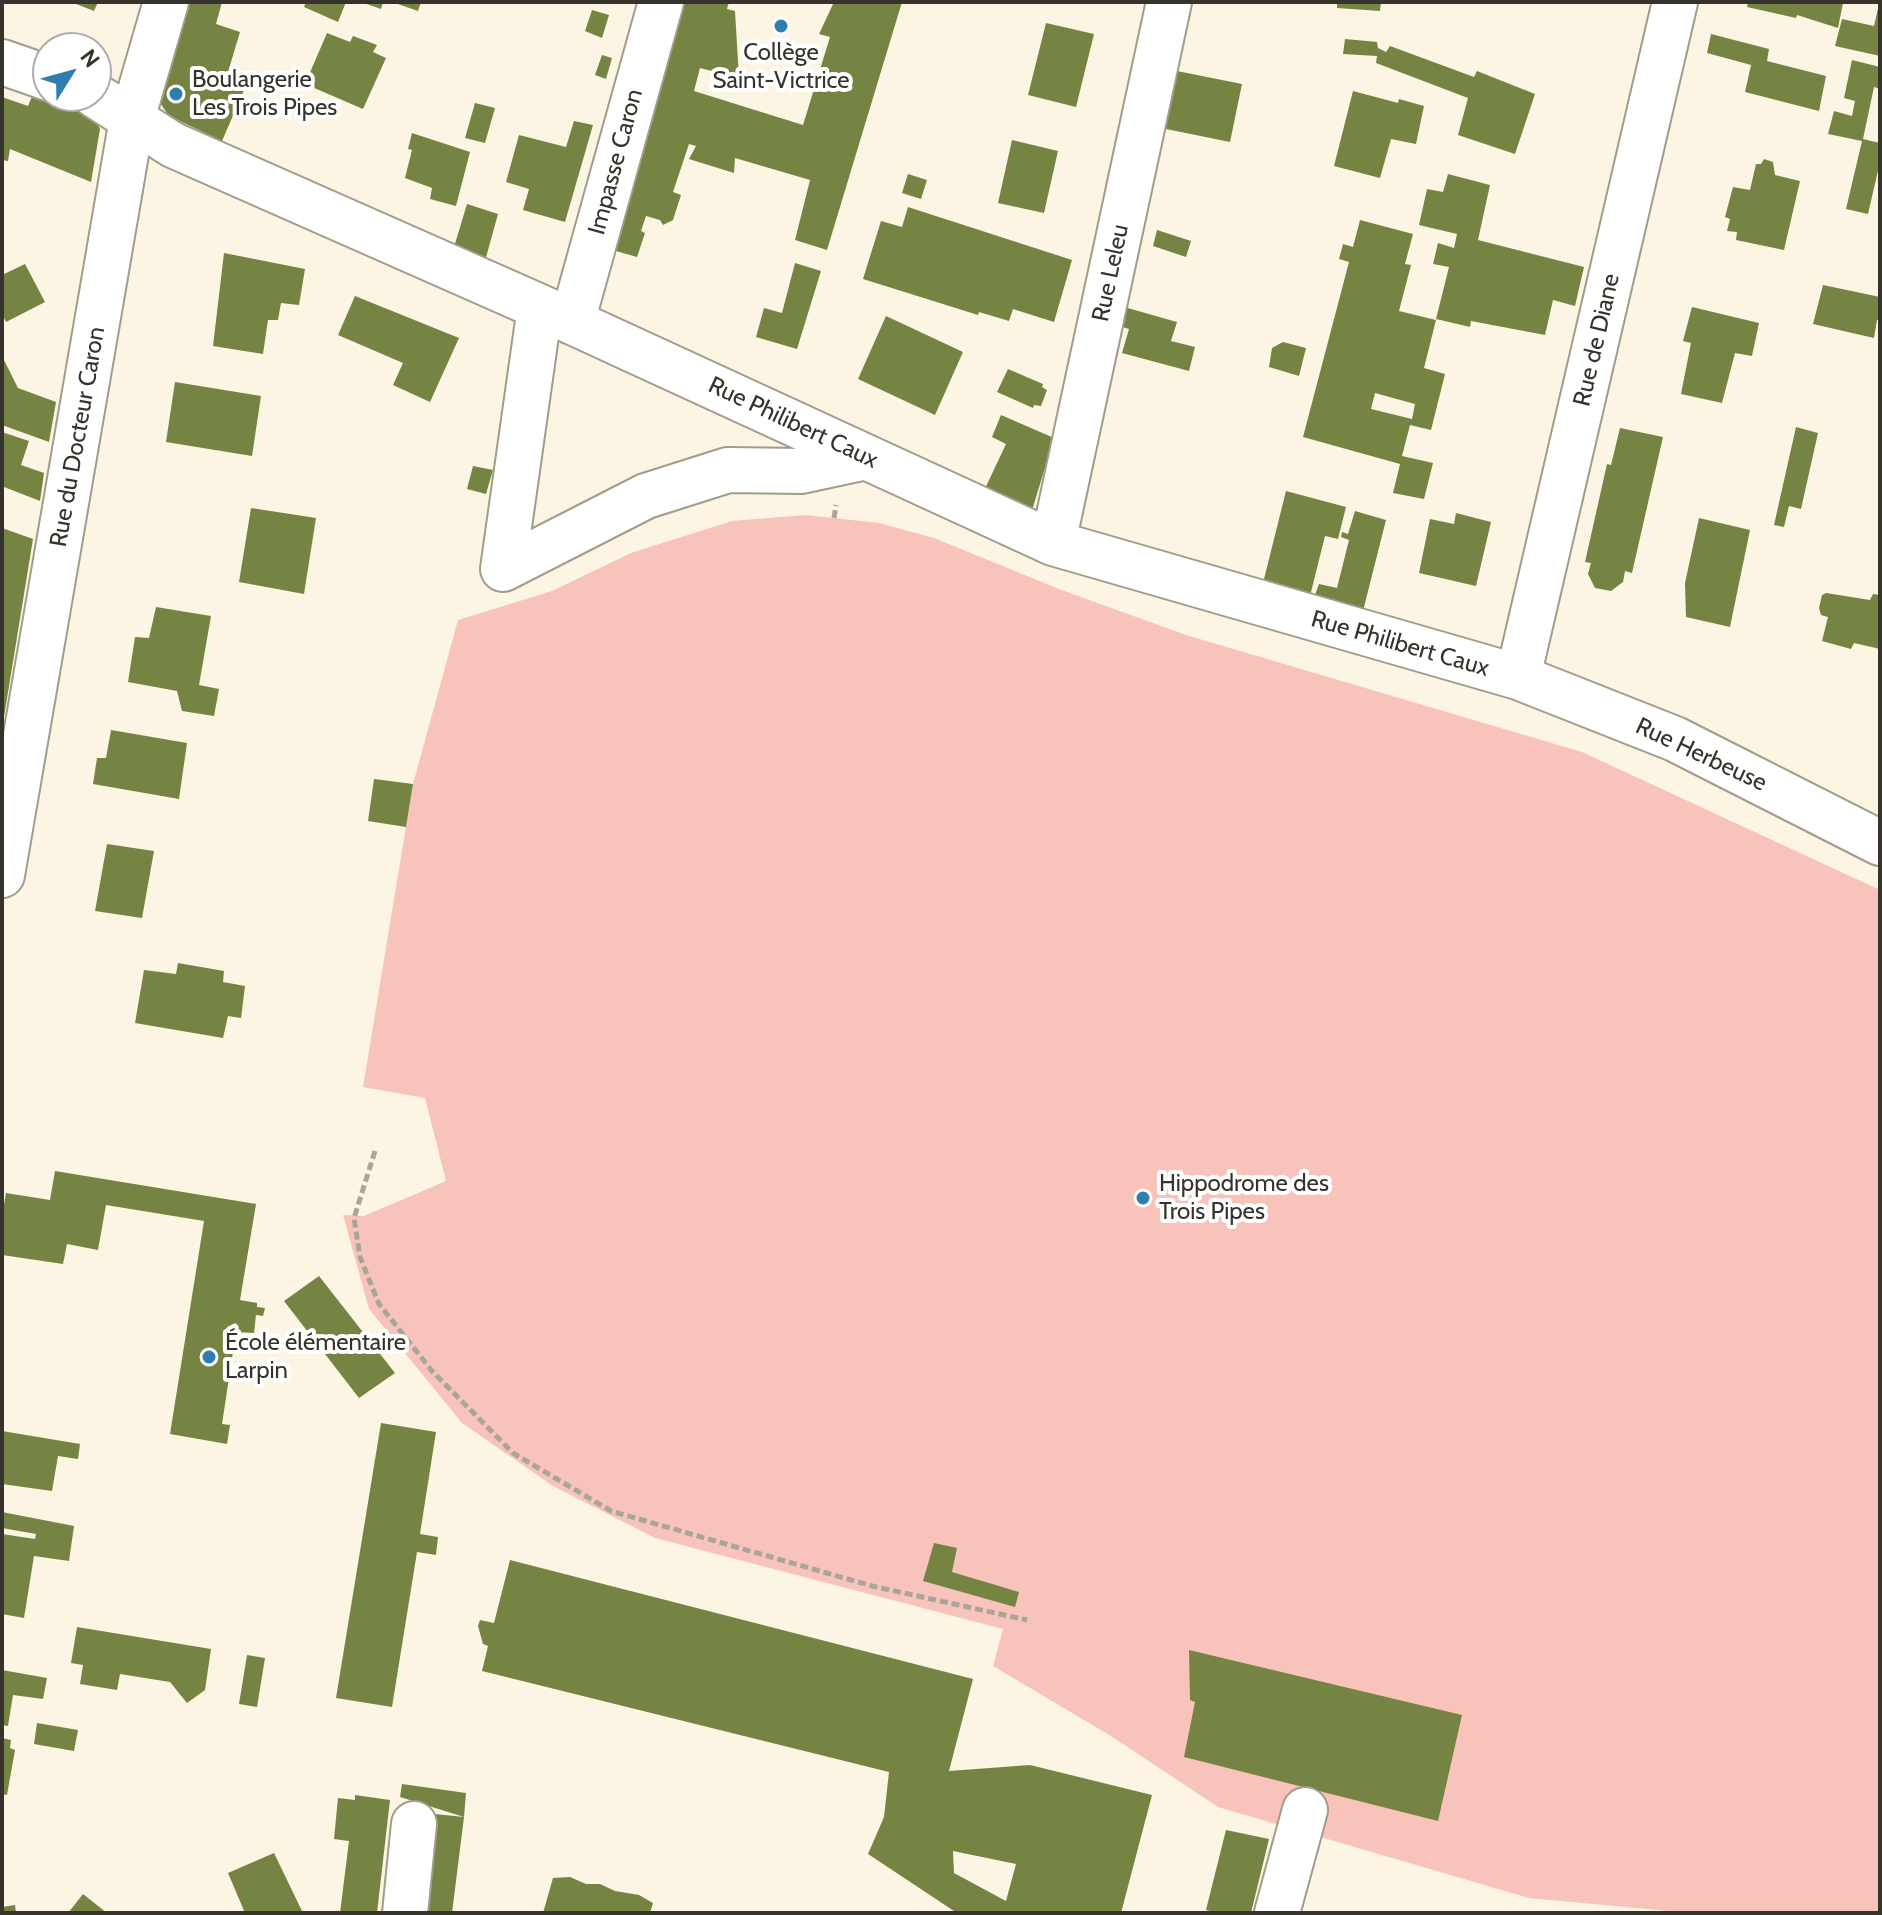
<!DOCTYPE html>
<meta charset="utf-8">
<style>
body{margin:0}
#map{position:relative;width:1882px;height:1915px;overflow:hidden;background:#fcf5e3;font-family:Cabin,sans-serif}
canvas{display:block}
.frame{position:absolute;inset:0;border:4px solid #36332c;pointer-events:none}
.north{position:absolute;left:32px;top:32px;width:80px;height:80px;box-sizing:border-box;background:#fff;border:2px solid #afadab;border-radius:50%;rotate:53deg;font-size:22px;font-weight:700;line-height:32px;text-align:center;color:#36332c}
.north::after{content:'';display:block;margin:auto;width:28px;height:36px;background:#307daf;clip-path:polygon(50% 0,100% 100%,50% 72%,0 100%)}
</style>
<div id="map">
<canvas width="1882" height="1915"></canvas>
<div class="frame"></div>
<div class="north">N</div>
</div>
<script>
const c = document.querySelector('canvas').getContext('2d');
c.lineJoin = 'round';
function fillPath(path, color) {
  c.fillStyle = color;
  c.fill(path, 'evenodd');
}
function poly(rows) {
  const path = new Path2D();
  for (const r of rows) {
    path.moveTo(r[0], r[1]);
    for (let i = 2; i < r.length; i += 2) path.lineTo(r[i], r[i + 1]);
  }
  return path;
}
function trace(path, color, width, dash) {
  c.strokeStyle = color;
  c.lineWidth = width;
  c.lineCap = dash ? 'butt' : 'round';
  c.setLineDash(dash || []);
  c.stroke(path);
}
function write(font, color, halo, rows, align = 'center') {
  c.font = font + ' Cabin,sans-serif';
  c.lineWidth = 8;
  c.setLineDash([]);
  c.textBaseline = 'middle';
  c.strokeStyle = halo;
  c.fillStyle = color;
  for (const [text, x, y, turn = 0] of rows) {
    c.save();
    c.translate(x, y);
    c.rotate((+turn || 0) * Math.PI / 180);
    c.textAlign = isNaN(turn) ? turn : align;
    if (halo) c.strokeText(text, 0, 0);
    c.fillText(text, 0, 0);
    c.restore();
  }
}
fillPath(poly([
 [806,515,879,523,934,538,1059,589,1186,635,1582,752,1880,890,1880,1913,1690,1913,1529,1898,1218,1807,1111,1736,993,1666,1003,1629,655,1538,553,1486,462,1423,369,1309,343,1215,364,1216,446,1181,425,1098,363,1087,413,784,458,620,552,591,631,553,732,521]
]), '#f8c3bb');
fillPath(poly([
 [71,2,98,2,94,11],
 [188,2,222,2,216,24,240,32,228,72,248,81,222,141,169,116,158,100],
 [306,2,346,2,338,22,304,7],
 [361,2,383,2,381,9],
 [392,2,421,2,418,11],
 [680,2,729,2,727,9,735,11,739,78,700,68,694,91,803,125,830,37,819,34,834,2,902,2,827,250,795,240,810,180,735,158,734,173,689,159,696,146,689,144,673,192,681,195,673,220,663,225,660,220,646,216,641,231,645,233,637,257,609,249],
 [1337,2,1381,2,1380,11,1337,8],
 [1748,2,1838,2,1843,3,1838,28,1797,15,1796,18,1747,7],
 [1879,4,1880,56,1835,46,1842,19,1874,26],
 [592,10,609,15,602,38,585,31],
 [1046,23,1094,34,1076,107,1028,95],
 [327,33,350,42,353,36,377,45,373,52,386,58,363,109,305,84],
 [1711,34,1769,49,1767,61,1826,76,1819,111,1745,92,1751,65,1707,53],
 [1345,39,1377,42,1378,48,1386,52,1390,46,1474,77,1477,71,1535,94,1515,154,1458,135,1468,98,1376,63,1377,56,1343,54],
 [602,55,612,58,606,79,595,75],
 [1852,60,1880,67,1880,89,1874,87,1863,139,1880,143,1880,162,1868,214,1846,209,1862,141,1828,134,1834,111,1852,116,1855,101,1844,98],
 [1172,70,1242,84,1230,142,1161,128],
 [1353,91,1398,103,1399,99,1424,106,1416,144,1391,139,1380,178,1334,166],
 [33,94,94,117,100,129,91,182,10,149,8,161,2,160,2,97,28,106],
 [475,103,495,108,485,143,465,138],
 [574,121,593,125,565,222,523,210,529,189,506,182,519,135,566,147],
 [412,133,470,152,456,206,430,199,432,188,405,178,412,150,408,149],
 [1012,140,1058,151,1044,213,998,203],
 [1764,159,1773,162,1775,175,1800,181,1784,250,1736,240,1737,232,1727,231,1730,219,1725,217,1733,187,1750,190,1756,164,1761,164],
 [908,174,927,180,921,199,902,193],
 [1448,174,1490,185,1478,240,1584,267,1575,306,1553,300,1545,335,1471,321,1470,327,1436,319,1449,267,1433,264,1438,243,1454,248,1457,234,1419,225,1427,189,1443,192],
 [467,204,498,214,485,261,454,247],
 [908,207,1072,260,1054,322,1013,309,1009,321,979,312,978,315,863,279,881,221,902,227],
 [1360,220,1413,234,1405,264,1411,265,1399,311,1436,320,1424,368,1445,374,1431,430,1410,425,1402,456,1433,463,1424,499,1393,493,1400,464,1303,437,1349,262,1339,259,1343,244,1353,247],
 [1375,393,1415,404,1412,419,1371,409],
 [1157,230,1191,241,1186,257,1153,246],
 [224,253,305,269,299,305,281,303,278,320,268,320,263,354,213,346],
 [795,263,821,271,797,349,756,337,764,308,782,313],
 [25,264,45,302,6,322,2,314,2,275],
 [1823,285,1880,297,1880,320,1877,320,1874,338,1813,324],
 [355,296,459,338,430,402,393,385,403,363,338,335],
 [1117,305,1177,322,1171,341,1195,347,1189,371,1122,353,1129,329,1113,324],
 [1692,307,1759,323,1752,356,1735,353,1722,403,1681,394,1691,343,1683,341],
 [886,316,963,352,935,415,858,379],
 [1283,342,1306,348,1299,376,1269,367,1272,348],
 [2,356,18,388,56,402,49,442,2,425],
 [1008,369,1043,384,1042,387,1047,390,1041,406,1034,405,1033,408,997,392],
 [175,382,261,396,252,456,166,442],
 [1001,415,1054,438,1030,517,982,495,1006,444,992,437],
 [1796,427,1818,433,1801,509,1789,506,1784,527,1774,525],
 [1620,428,1663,437,1632,573,1625,571,1623,582,1611,591,1595,588,1588,574,1591,563,1585,562,1607,464,1611,465],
 [2,432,29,441,21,465,44,473,40,501,4,487,2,493],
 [473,466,493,470,486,494,467,489],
 [1286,491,1346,507,1338,539,1325,536,1310,596,1263,583],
 [251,508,316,518,304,594,239,582],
 [1355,511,1386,520,1363,611,1314,598,1319,584,1337,588,1349,540,1341,537,1342,532,1348,534],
 [1456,513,1491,522,1476,586,1419,573,1430,519,1454,524],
 [1699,518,1750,530,1730,627,1686,617,1685,583],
 [2,528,33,539,4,717,2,717],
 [1826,593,1870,600,1873,594,1880,595,1880,649,1854,643,1851,649,1822,641,1828,617,1821,615,1819,608,1822,595],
 [156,607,211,616,199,685,219,689,214,716,182,711,177,691,128,682,135,637,149,638],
 [111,730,187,743,179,799,93,784,97,758,106,758],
 [374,779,413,784,406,827,368,821],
 [107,844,154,851,142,918,95,911],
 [178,963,224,971,223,982,245,986,241,1018,228,1016,223,1038,135,1023,144,970,176,974],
 [55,1171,256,1204,240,1300,257,1303,257,1307,265,1308,263,1316,256,1315,254,1333,236,1332,222,1424,230,1425,227,1444,170,1434,204,1221,106,1205,98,1250,67,1244,63,1264,2,1255,2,1216,6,1193,50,1200],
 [319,1276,395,1373,359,1398,284,1301],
 [381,1423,436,1432,420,1534,438,1537,436,1555,417,1552,392,1707,336,1698],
 [2,1431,80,1444,78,1459,58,1456,52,1491,2,1484],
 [2,1512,74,1526,69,1561,34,1556,24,1618,2,1614,2,1534,35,1539,36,1534,2,1528],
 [934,1543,957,1548,952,1572,1019,1592,1015,1607,923,1581],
 [510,1560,973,1679,949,1771,1030,1765,1152,1795,1121,1913,957,1913,868,1854,884,1817,889,1772,482,1671,488,1646,483,1644,478,1626,480,1620,494,1623],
 [953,1851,1016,1864,1006,1901,954,1873],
 [77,1627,211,1649,205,1690,187,1703,170,1682,120,1674,117,1690,80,1684,83,1665,71,1663],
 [1189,1650,1462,1715,1438,1821,1184,1757,1195,1702,1190,1700],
 [247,1655,265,1658,257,1707,239,1704],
 [2,1670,47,1678,43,1699,13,1695,8,1726,2,1725],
 [37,1723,78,1730,74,1751,34,1744],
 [2,1738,11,1740,10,1748,15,1750,7,1795,2,1794],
 [402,1784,466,1793,464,1817,400,1797],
 [355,1795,390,1800,377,1913,340,1913,349,1841,334,1839,338,1798,355,1800],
 [435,1814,464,1817,452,1913,423,1913],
 [1226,1830,1269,1839,1251,1913,1218,1913,1206,1910],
 [274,1853,303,1913,245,1913,228,1873],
 [570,1877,586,1884,600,1884,615,1891,639,1895,653,1903,650,1913,543,1913,553,1878],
 [83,1894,107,1913,68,1913],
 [15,1905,16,1913,2,1913,2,1907]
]), '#758443');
const minor = poly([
 [2,62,48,78],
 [96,96,173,145,540,307,1053,543,1518,677,1675,739,1880,843],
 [540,307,503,569,646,496,728,470,801,471,866,457],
 [572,322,661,2],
 [1053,543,1169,2],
 [1518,677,1675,2],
 [2,875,132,119,166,2],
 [405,1913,414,1824],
 [1277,1913,1305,1810]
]);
trace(minor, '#a29c8b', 48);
trace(poly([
 [834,518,836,505],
 [375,1151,354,1218,360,1257,379,1304,432,1371,513,1453,611,1511,872,1586,1027,1620]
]), '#aaa598', 5, [8, 4]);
trace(minor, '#fff', 44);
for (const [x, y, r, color] of [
 [781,26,8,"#307daf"],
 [176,94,8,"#307daf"],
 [1143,1198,8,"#307daf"],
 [209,1357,8,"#307daf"]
]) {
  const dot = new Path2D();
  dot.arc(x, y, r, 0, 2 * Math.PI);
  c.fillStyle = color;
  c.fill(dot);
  trace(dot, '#fff', 3);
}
write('24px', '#36332c', '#fff', [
 ["Collège",781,53,"center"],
 ["Saint-Victrice",781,81,"center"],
 ["Boulangerie",192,80],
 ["Les Trois Pipes",192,108],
 ["Hippodrome des",1159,1184],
 ["Trois Pipes",1159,1212],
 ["École élémentaire",225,1343],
 ["Larpin",225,1371]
], 'left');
write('24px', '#36332c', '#fff', [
 ["Impasse Caron",616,162,-75],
 ["Rue Leleu",1111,273,-78],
 ["Rue de Diane",1597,340,-77],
 ["Rue Philibert Caux",793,423,25],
 ["Rue du Docteur Caron",78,437,-80],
 ["Rue Philibert Caux",1400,644,16],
 ["Rue Herbeuse",1701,755,25]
]);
</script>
